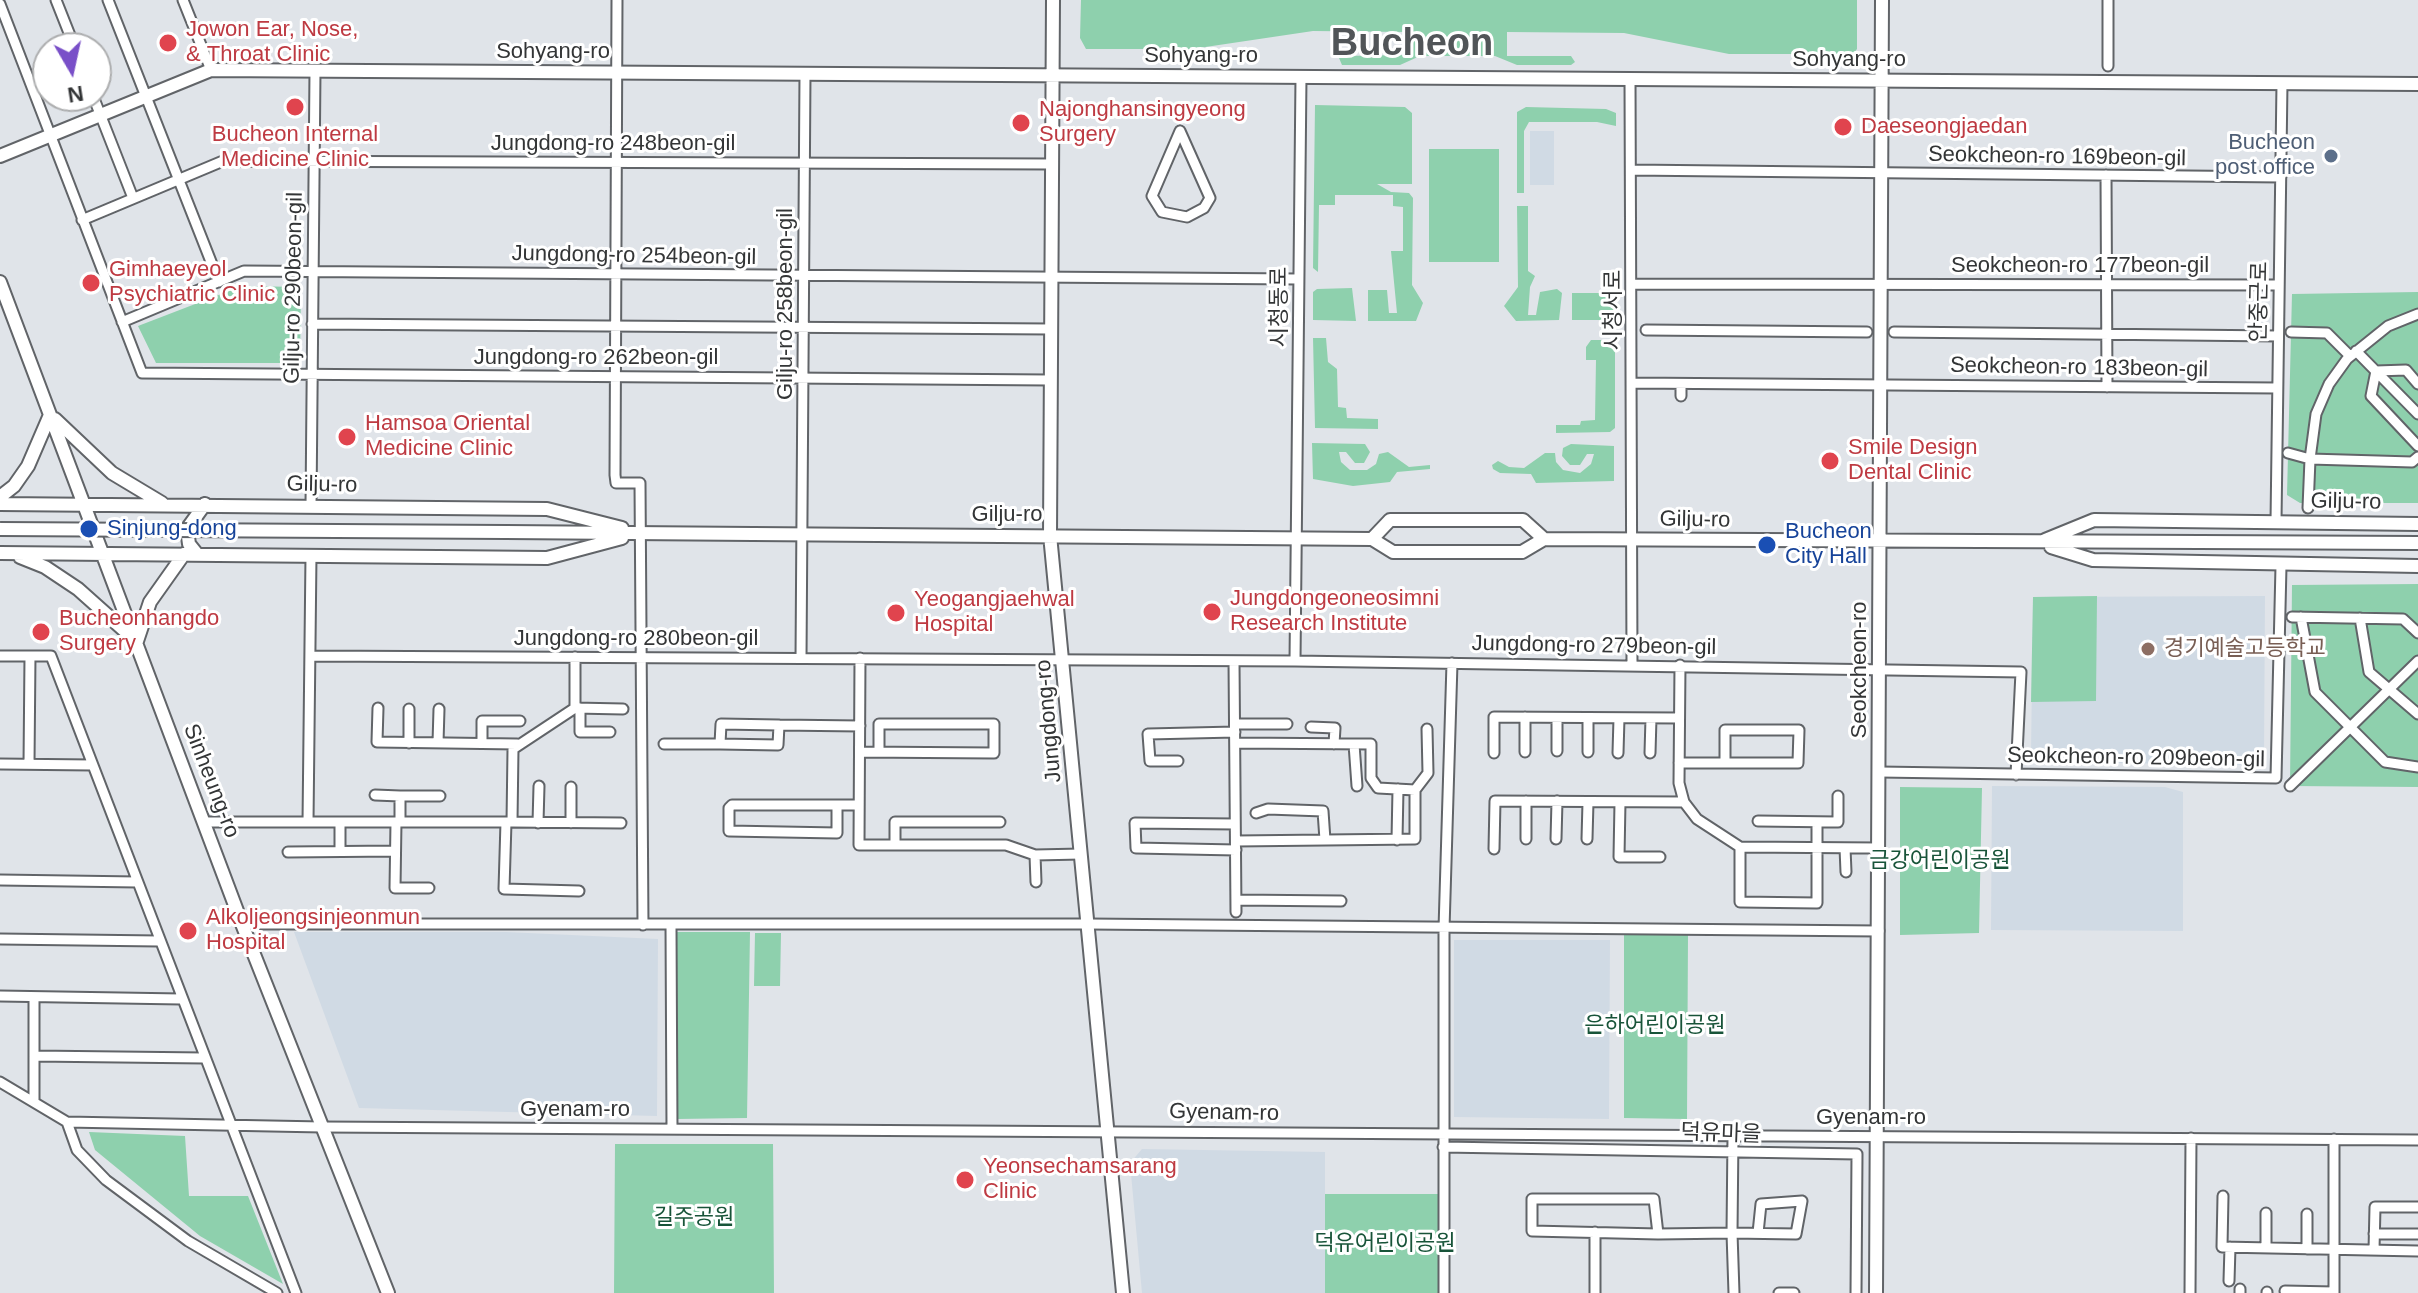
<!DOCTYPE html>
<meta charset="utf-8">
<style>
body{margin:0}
#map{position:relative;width:2418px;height:1293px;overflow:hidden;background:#e0e4e9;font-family:Helvetica,sans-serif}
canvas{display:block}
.north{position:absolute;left:32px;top:32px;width:80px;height:80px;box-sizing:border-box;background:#fff;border:2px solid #adaeaf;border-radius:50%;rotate:171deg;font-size:22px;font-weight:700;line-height:32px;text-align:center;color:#333536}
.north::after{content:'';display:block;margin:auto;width:28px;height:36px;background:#794fc8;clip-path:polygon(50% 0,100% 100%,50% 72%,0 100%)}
</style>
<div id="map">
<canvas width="2418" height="1293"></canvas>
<div class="north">N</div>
</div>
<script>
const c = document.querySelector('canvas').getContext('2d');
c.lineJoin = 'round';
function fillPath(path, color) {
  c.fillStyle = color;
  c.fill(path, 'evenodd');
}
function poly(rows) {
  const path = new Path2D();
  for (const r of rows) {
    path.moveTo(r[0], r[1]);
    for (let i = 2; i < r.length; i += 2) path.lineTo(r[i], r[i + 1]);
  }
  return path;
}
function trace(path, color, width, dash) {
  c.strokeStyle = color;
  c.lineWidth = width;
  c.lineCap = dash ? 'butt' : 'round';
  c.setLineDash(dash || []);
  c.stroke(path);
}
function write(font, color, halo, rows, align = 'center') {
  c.font = font + ' Helvetica,"Noto Sans KR",sans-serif';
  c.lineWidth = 6;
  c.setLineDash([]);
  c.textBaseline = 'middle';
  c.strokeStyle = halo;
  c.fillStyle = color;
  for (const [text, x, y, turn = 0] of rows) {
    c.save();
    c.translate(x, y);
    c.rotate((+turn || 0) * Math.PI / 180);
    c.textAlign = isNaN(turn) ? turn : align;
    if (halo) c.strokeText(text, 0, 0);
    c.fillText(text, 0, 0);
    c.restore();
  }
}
fillPath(poly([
 [1530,131,1554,131,1554,185,1530,185],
 [2265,596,2264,758,2256,765,2039,762,2031,755,2033,597],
 [1992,786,2165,787,2183,792,2183,931,1991,930],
 [294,932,506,932,658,939,657,1116,359,1108],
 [1454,940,1610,940,1609,1119,1454,1117],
 [1142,1149,1325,1152,1325,1293,1142,1293,1130,1163]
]), '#d0dae4');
fillPath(poly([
 [1081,0,1857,0,1857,49,1853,54,1729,54,1624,33,1507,32,1507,56,1571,56,1575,62,1571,65,1517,65,1495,56,1420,56,1400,65,1342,65,1339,58,1342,56,1406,55,1406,32,1313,31,1192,49,1086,49,1080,38],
 [1315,105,1405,107,1412,113,1412,184,1377,184,1391,192,1409,193,1413,198,1412,285,1423,303,1416,321,1368,321,1368,290,1387,290,1389,313,1397,313,1391,251,1403,251,1403,207,1393,206,1393,195,1335,195,1335,205,1319,205,1318,272,1313,268],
 [1526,107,1606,109,1616,113,1616,126,1597,122,1529,122,1524,131,1524,193,1517,193,1517,112],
 [1429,149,1499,149,1499,262,1429,262],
 [1517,206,1528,206,1528,271,1535,276,1530,287,1528,315,1536,315,1540,292,1557,289,1562,293,1559,320,1516,321,1504,306,1518,287],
 [242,286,301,287,300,363,156,363,138,326],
 [1352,288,1356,321,1313,320,1313,292,1317,289],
 [2418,292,2418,503,2300,503,2287,495,2292,294],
 [1572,293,1615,293,1615,320,1572,320],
 [1313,338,1326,338,1328,362,1337,369,1338,407,1346,408,1347,418,1378,419,1378,429,1315,428],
 [1591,340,1615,340,1615,428,1610,432,1556,433,1556,425,1580,425,1581,421,1595,420,1596,360,1586,360,1586,347],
 [1312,443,1365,444,1370,452,1364,463,1355,463,1346,452,1339,452,1341,462,1350,470,1367,470,1376,464,1379,454,1388,452,1409,467,1430,465,1430,469,1397,472,1390,482,1353,486,1313,479],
 [1571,444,1614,446,1614,481,1536,483,1531,474,1500,473,1493,469,1492,465,1498,461,1509,467,1524,468,1545,453,1555,453,1556,462,1563,470,1580,473,1591,464,1594,454,1587,454,1580,465,1570,465,1562,456,1563,448],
 [2418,584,2418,787,2290,786,2292,585],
 [2097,596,2096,701,2031,702,2033,597],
 [1900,787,1982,788,1979,933,1900,935],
 [676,932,750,932,747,1118,677,1119],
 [755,933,781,933,780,986,754,986],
 [1624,933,1688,935,1687,1119,1624,1118],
 [89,1132,185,1136,189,1196,248,1196,283,1284,200,1236,95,1150],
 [615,1144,773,1144,774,1293,614,1293],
 [1325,1194,1444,1194,1444,1293,1325,1293]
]), '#8ed0ad');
const street = poly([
 [56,0,75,48],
 [108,0,219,282],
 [183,0,211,70],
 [617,0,615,475,616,483,640,483,643,925],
 [0,4,142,373,1049,380],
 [2108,66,2108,0],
 [1630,79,1632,664],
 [93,96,133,198],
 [1180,131,1210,198,1204,208,1187,217,1162,212,1152,196,1180,131],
 [1631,170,2281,177],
 [2106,175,2107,387],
 [82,220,223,161,1051,164],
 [1632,284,2278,285],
 [122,322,244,271,1298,279],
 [312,324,1050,329],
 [1646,330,1867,332],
 [1894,332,2278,336],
 [2291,332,2327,333,2350,356],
 [2356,351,2418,414],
 [1632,383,2277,388],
 [1681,384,1681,396],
 [2418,384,2406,370,2376,371,2371,396,2418,446],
 [2288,453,2310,459,2316,414,2329,384,2347,359,2388,326,2418,314],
 [311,505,315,71],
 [2308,508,2310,459,2412,462,2418,457],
 [2276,521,2282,83],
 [2292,617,2403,619,2418,633],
 [2301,617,2315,692,2385,762,2418,767],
 [2360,618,2369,672,2418,714],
 [0,656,51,656,296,1293],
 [310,656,1295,661,2021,672,2016,775],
 [801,658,805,74],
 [860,658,859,845,1006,845,1035,855,1081,854],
 [1234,661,1236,912],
 [1295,661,1301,77],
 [1680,665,1679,783,1684,802,1697,819,1740,847,1879,848],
 [378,708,377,742,517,744],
 [575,708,623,709],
 [580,708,580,732,610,732],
 [1557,718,1557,751],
 [1588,718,1588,752],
 [1235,724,1287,724],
 [779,725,778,745,720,744,721,724,779,725,860,726],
 [1311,727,1335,728,1334,744],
 [409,743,409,709],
 [438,743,439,709],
 [482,743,482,721,520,721],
 [1235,743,1371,744,1371,778,1378,788,1415,790],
 [664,744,720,744],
 [1354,744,1357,786],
 [860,752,994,753,994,724,879,724,879,752],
 [1525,752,1525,717],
 [1494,753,1494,717,1679,718],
 [1618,753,1619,718],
 [1650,753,1651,718],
 [1178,761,1150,761,1148,734,1235,732],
 [1679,763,1798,763,1799,730,1725,730,1725,763],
 [0,764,92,765],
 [29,764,30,656],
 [1880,772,2276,778,2281,566],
 [2290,786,2418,661],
 [375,795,400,796,400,822],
 [400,796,440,796],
 [1620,802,1619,857,1660,857],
 [837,805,837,833,729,831,729,808,732,805,859,805],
 [1256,813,1268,809,1323,811,1325,840],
 [1758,821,1838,822,1838,796],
 [205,822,308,822,311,555],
 [308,822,512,822,513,749,575,708,575,657],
 [396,822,395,888,429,888],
 [506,822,504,889,579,891],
 [512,822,621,823],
 [538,823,539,786],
 [571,823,571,787],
 [1235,824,1135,823,1136,848,1236,850],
 [1526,839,1526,801],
 [1556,839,1557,801],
 [1587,839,1588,802],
 [1397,840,1398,789],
 [1236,841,1415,839,1415,790,1428,773,1427,729],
 [895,845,895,822,1000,822],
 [1740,847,1740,902,1817,903,1817,822],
 [1845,848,1846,872],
 [1494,849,1495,801,1684,802],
 [340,851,340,822],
 [288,852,395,851],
 [1035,855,1036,882],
 [0,880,137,882],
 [1236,900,1341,901],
 [242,924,1088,924,1879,931],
 [671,925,672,1129],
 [0,939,159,941],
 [0,996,181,999],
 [34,1056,204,1058],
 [0,1082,67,1122,322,1127,2418,1140],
 [34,1102,34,997],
 [67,1122,77,1150,106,1180,188,1241,277,1293],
 [1443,1147,1857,1154,1856,1293],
 [2223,1196,2222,1247,2418,1251],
 [2266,1213,2266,1248],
 [2307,1214,2307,1249],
 [1658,1234,1532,1231,1532,1199,1654,1199,1658,1234,1732,1233,1733,1135],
 [2374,1234,2417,1234],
 [2374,1250,2375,1207,2418,1207],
 [2229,1281,2230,1247],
 [2240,1289,2240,1293],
 [2285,1291,2334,1292],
 [1444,1293,1444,929,1452,663],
 [1595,1293,1595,1232],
 [1734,1293,1732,1233,1796,1234,1802,1201,1761,1204,1758,1233],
 [1779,1293,1794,1293],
 [2190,1293,2191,1138],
 [2267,1293,2267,1292],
 [2334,1293,2334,1139]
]);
const secondary = poly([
 [1053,0,1050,535,1123,1293],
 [0,156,211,70,2418,84],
 [0,282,242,924,388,1293],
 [55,419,112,473,162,503],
 [0,497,14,486,28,466,50,415],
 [0,504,547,509,622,528],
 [506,532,1372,539,1393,552,1522,552,1544,539,2418,543],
 [1372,539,1390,520,1523,520,1544,539],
 [2045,540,2094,520,2418,524],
 [2051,547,2093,560,2418,566],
 [0,553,547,558,622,538],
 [197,554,189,544,187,529,205,504],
 [20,557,45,567,78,589,134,639],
 [137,641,150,602,184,554],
 [1876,1293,1882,0]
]);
trace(street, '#616468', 13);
trace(secondary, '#616468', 16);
trace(street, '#fff', 9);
trace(secondary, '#fff', 12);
const secondaryBridge = poly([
 [0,529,506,532]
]);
trace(secondaryBridge, '#616468', 16, []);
trace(secondaryBridge, '#fff', 12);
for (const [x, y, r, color] of [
 [168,43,10,"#e0444e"],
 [295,107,10,"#e0444e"],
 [1021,123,10,"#e0444e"],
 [1843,127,10,"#e0444e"],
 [2331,156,8,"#5c6f8a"],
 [91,283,10,"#e0444e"],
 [347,437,10,"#e0444e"],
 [1830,461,10,"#e0444e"],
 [89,529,10,"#1a4fb4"],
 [1767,545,10,"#1a4fb4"],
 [1212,612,10,"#e0444e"],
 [896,613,10,"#e0444e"],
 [41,632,10,"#e0444e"],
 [2148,649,8,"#8d6e63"],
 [188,931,10,"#e0444e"],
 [965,1180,10,"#e0444e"]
]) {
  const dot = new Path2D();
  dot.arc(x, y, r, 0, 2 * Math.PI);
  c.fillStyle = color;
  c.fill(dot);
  trace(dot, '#fff', 3);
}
write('22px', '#be3a42', '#fff', [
 ["Jowon Ear, Nose,",186,30],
 ["& Throat Clinic",186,55],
 ["Najonghansingyeong",1039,110],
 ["Surgery",1039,135],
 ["Daeseongjaedan",1861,127],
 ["Bucheon Internal",295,135,"center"],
 ["Medicine Clinic",295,160,"center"],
 ["Gimhaeyeol",109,270],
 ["Psychiatric Clinic",109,295],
 ["Hamsoa Oriental",365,424],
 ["Medicine Clinic",365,449],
 ["Smile Design",1848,448],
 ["Dental Clinic",1848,473],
 ["Jungdongeoneosimni",1230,599],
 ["Research Institute",1230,624],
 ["Yeogangjaehwal",914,600],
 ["Hospital",914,625],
 ["Bucheonhangdo",59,619],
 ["Surgery",59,644],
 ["Alkoljeongsinjeonmun",206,918],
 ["Hospital",206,943],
 ["Yeonsechamsarang",983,1167],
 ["Clinic",983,1192]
], 'left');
write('22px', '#333536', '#fff', [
 ["Sohyang-ro",553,52],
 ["Sohyang-ro",1201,56],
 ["Sohyang-ro",1849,60],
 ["Jungdong-ro 248beon-gil",613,144],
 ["Seokcheon-ro 169beon-gil",2057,157,1],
 ["Jungdong-ro 254beon-gil",634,256,1],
 ["Seokcheon-ro 177beon-gil",2080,266],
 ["Gilju-ro 290beon-gil",294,288,-89],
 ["안중근로",2260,302,-89],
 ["Gilju-ro 258beon-gil",786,304,-90],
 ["시청동로",1280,307,-90],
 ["시청서로",1614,310,-90],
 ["Jungdong-ro 262beon-gil",596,358],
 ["Seokcheon-ro 183beon-gil",2079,368,1],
 ["Gilju-ro",322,485,1],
 ["Gilju-ro",2346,502,1],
 ["Gilju-ro",1007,515],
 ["Gilju-ro",1695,520,1],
 ["Jungdong-ro 280beon-gil",636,639],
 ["Jungdong-ro 279beon-gil",1594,646,1],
 ["Seokcheon-ro",1860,670,-90],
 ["Jungdong-ro",1049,721,-95],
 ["Seokcheon-ro 209beon-gil",2136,758,1],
 ["Sinheung-ro",211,781,69],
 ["Gyenam-ro",575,1110],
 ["Gyenam-ro",1224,1113,1],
 ["Gyenam-ro",1871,1118],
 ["덕유마을",1721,1134,2]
]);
write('22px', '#4e5e75', '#fff', [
 ["Bucheon",2315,143],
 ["post office",2315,168]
], 'right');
write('22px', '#164399', '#fff', [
 ["Sinjung-dong",107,529],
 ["Bucheon",1785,532],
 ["City Hall",1785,557]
], 'left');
write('22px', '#785e54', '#fff', [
 ["경기예술고등학교",2164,649]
], 'left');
write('22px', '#185439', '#fff', [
 ["금강어린이공원",1940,861],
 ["은하어린이공원",1655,1026],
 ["길주공원",694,1218],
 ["덕유어린이공원",1385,1244]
]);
write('bold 38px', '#515558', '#fff', [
 ["Bucheon",1412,45]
]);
</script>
